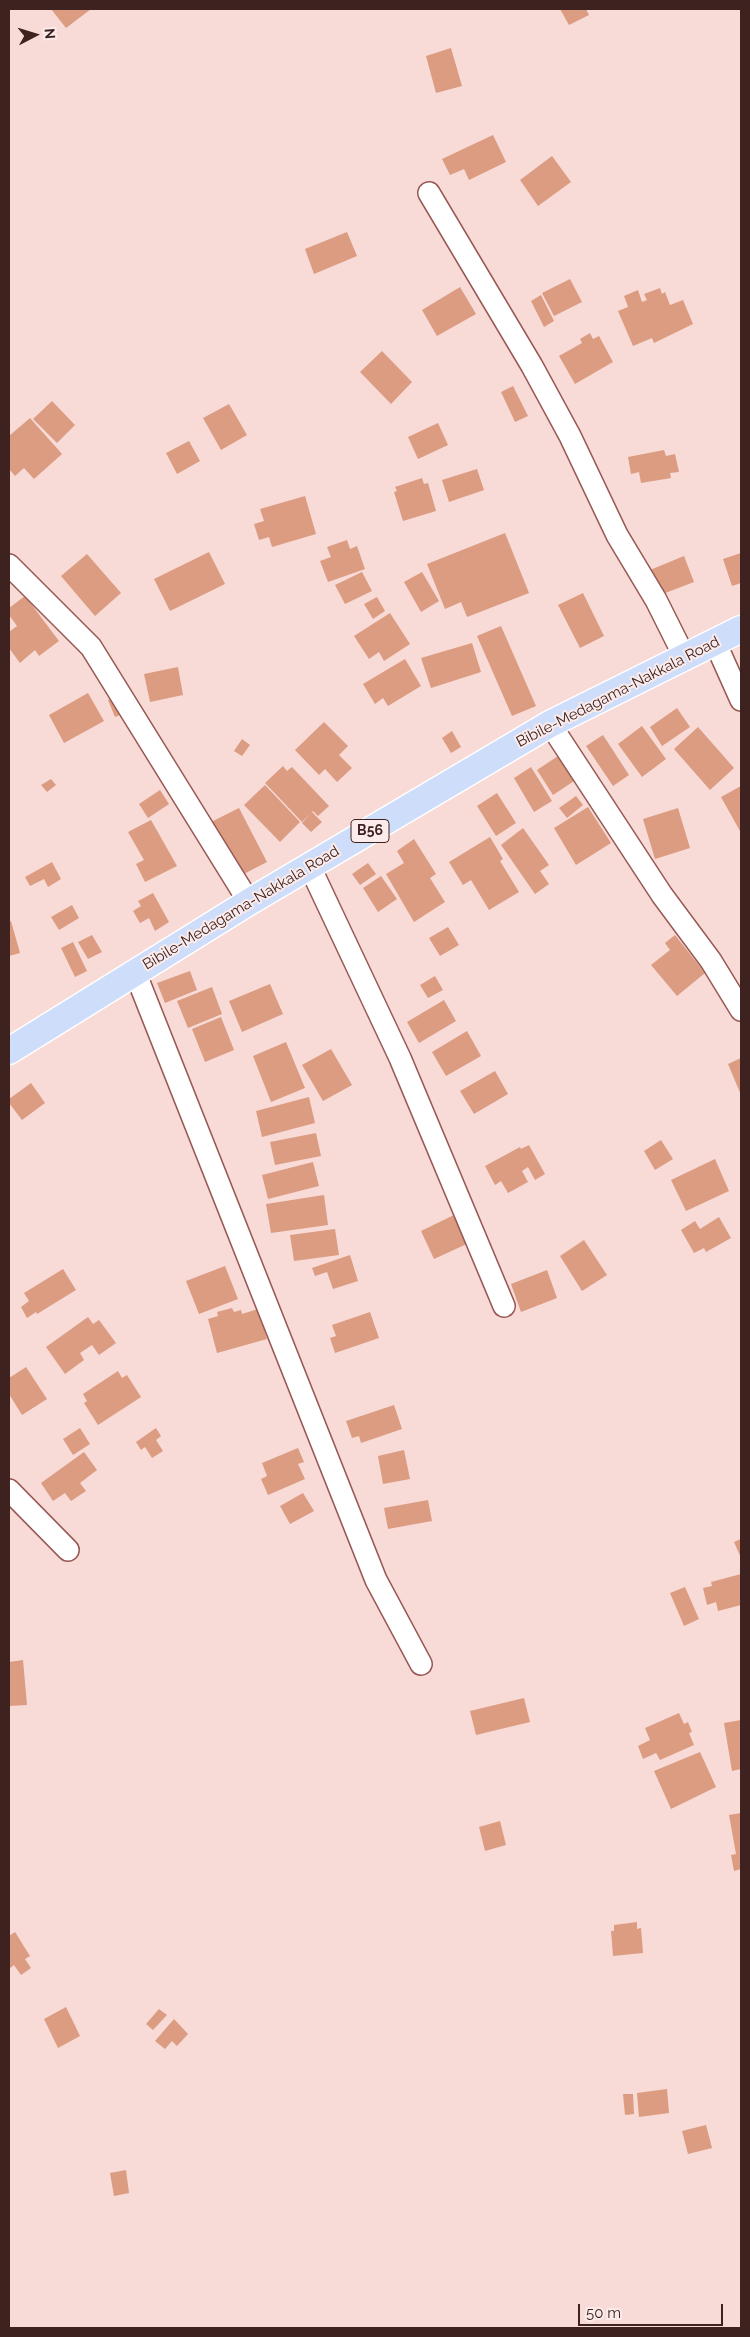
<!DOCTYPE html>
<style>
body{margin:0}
#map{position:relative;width:750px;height:2337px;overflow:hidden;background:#f8dad7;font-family:Raleway,sans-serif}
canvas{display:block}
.frame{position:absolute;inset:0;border:10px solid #3d2220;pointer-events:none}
.north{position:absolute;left:10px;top:10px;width:50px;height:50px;-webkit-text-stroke:4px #fbebea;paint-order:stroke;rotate:85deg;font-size:14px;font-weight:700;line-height:20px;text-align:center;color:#3d2220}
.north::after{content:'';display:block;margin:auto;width:18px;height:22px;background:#3d2220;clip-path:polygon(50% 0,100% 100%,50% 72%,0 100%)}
.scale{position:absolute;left:578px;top:2304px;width:145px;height:22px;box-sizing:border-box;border:2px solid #3d2220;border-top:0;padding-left:6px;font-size:15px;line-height:18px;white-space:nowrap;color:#3d2220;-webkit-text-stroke:4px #fbebea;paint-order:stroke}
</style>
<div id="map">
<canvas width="750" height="2337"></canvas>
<div class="frame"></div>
<div class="north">N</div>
<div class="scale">50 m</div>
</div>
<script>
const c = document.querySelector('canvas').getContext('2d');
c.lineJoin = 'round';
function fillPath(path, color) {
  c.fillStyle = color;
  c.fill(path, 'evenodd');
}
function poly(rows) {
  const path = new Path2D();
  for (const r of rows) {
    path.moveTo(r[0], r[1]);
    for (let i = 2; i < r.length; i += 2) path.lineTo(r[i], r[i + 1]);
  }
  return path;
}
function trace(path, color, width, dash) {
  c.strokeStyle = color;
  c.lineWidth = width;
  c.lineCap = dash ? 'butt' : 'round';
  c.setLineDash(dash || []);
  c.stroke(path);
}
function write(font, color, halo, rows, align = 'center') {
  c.font = font + ' Raleway,sans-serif';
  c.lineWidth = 4;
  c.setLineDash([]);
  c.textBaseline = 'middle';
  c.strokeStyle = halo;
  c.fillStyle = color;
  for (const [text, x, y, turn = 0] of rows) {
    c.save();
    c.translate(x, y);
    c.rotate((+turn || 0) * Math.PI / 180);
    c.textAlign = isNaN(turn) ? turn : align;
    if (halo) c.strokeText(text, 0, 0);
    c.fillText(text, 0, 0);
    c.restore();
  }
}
fillPath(poly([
 [51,9,91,9,66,28],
 [560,9,586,9,589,15,569,25],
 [451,48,462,86,436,93,426,56],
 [493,135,506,162,469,180,464,169,450,175,442,159],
 [552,156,571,182,538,206,520,180],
 [347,232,357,256,314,274,305,249],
 [570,279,582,302,554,316,542,293],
 [460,287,476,314,437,336,422,310],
 [660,288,662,294,665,292,670,305,683,300,693,324,654,343,652,338,633,346,618,311,628,307,624,296,638,290,642,302,647,300,644,294],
 [541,295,554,321,544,327,531,301],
 [590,333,593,339,599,336,613,362,575,384,559,356,582,343,580,339],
 [382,351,412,382,391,404,360,372],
 [513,386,528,416,515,422,501,392],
 [52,401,75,425,57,443,33,419],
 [229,404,247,435,221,450,203,418],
 [30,418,62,454,34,479,24,468,15,476,9,469,9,436],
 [438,423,448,445,418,459,408,437],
 [189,441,200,461,177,474,166,453],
 [664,450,666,456,675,454,679,472,670,473,671,478,641,483,639,472,631,474,628,457],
 [477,469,484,490,449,502,442,480],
 [422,478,424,484,428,483,436,511,403,521,394,492,397,491,395,487],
 [305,496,316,534,272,547,269,537,259,540,254,524,264,521,260,509],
 [505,533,529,593,467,617,461,602,445,609,427,564],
 [347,540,350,549,357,546,365,569,328,582,320,561,331,557,327,547],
 [209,552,225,584,170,611,154,579],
 [741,553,741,583,732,586,723,559],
 [87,554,121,593,95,616,61,576],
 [684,556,694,582,660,595,650,570],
 [362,572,372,591,345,604,335,585],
 [422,572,439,601,421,612,404,582],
 [583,593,604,636,580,648,558,605],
 [25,596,59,641,39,656,35,650,20,663,9,648,9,632,17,626,9,615,9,608],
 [377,597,385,611,373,619,364,604],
 [390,613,410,644,384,661,379,652,369,659,354,636],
 [501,626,536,706,512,716,477,636],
 [472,643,481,672,431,688,421,658],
 [405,659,421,686,388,706,383,698,375,704,363,684],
 [178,667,183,695,150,702,144,674],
 [88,693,104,721,64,743,49,715],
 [120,695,127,712,115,717,108,700],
 [677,708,690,727,662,746,650,727],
 [324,722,348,746,339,755,352,768,337,782,325,769,319,775,295,750],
 [642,726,666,759,642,777,618,744],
 [698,727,734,768,710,790,674,749],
 [452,731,461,747,451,753,442,738],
 [603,735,629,775,613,786,586,746],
 [242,739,250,745,242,756,234,751],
 [558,756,574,781,553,795,537,770],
 [283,766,287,771,292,767,329,806,318,816,313,811,302,822,265,783],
 [531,767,552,801,534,812,514,778],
 [51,779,56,785,47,792,41,785],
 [265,785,300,822,280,842,244,805],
 [741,786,741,830,740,831,721,797],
 [160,790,169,804,148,818,139,804],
 [497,793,516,823,496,836,477,806],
 [576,796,583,805,567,818,559,808],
 [588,807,611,843,576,865,554,828],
 [239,808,267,862,236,878,207,824],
 [678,808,690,848,655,859,643,819],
 [312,812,322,822,311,832,302,823],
 [151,820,177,866,145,882,136,864,144,860,128,832],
 [523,828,549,865,540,871,549,884,535,894,501,845],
 [490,837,503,859,500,861,519,892,489,910,471,880,463,885,449,862],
 [414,839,436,874,430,878,445,902,414,922,386,874,404,863,397,851],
 [52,862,61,879,48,887,44,879,30,886,25,877],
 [368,863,376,874,360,885,352,874],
 [381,876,397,899,378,912,363,888],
 [153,893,169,922,155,931,149,918,140,923,133,911,141,906,138,901],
 [72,905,79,918,59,930,51,917],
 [11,921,20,953,9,956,9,922],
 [448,927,459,945,440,956,429,938],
 [92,935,102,952,88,959,78,942],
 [675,935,705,973,677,996,651,965,670,950,665,943],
 [73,942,87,971,75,977,61,948],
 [190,971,197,990,165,1003,157,983],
 [435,976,443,990,428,998,420,985],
 [270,984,283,1014,242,1032,229,1001],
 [212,987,222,1014,188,1028,177,1001],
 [444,1000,456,1021,419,1043,407,1022],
 [221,1017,234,1050,205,1062,192,1029],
 [467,1031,481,1056,446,1076,432,1052],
 [286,1042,305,1088,271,1102,253,1056],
 [331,1049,352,1085,323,1101,302,1065],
 [741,1058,741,1095,728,1064],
 [495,1071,508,1094,474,1114,460,1091],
 [31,1083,45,1103,22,1120,9,1103,9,1099],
 [309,1097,315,1123,262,1137,256,1111],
 [316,1133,321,1156,275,1165,270,1142],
 [661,1140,673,1159,655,1170,644,1151],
 [529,1145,545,1174,535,1180,528,1167,522,1171,528,1182,508,1193,501,1181,495,1185,485,1166,520,1147,521,1149],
 [715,1159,729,1191,686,1211,671,1180],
 [313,1162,319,1186,268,1199,262,1175],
 [324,1195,328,1225,271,1233,266,1204],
 [456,1214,469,1243,434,1259,421,1231],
 [719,1217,731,1238,706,1252,704,1248,694,1253,681,1230,695,1221,700,1229],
 [335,1229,339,1255,294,1261,290,1235],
 [584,1240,607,1275,582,1291,560,1256],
 [350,1255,358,1281,333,1289,327,1272,315,1276,312,1268],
 [225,1266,238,1299,199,1314,186,1281],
 [63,1269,76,1290,37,1314,36,1312,27,1318,21,1307,29,1301,24,1293],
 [547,1270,557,1298,521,1312,511,1284],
 [232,1308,234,1312,241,1310,242,1314,258,1309,267,1339,217,1353,208,1319,218,1316,217,1312],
 [370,1312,379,1338,335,1353,330,1338,336,1336,332,1325],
 [88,1317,93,1324,99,1320,116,1343,99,1355,92,1345,80,1353,84,1360,65,1374,46,1347],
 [26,1367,47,1399,22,1415,9,1394,9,1378],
 [118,1371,122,1378,127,1375,141,1397,98,1425,84,1403,87,1401,83,1394],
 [394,1405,402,1429,361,1443,359,1436,352,1438,346,1421],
 [80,1428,90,1444,73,1455,63,1439],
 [156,1428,161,1436,156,1440,163,1451,152,1458,145,1447,141,1450,136,1442],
 [298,1448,304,1462,298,1464,305,1479,268,1495,261,1479,267,1476,262,1463],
 [404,1450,410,1479,383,1484,378,1456],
 [84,1452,97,1470,80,1483,86,1491,71,1501,65,1493,53,1501,41,1483],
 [303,1493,314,1511,290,1524,280,1506],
 [428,1500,432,1521,388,1529,384,1508],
 [741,1539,741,1558,734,1542],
 [741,1574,741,1605,718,1611,716,1602,707,1605,703,1588,712,1586,711,1582],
 [685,1587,699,1619,684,1626,670,1593],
 [23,1660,27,1705,9,1706,9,1662],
 [524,1698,530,1722,476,1735,470,1711],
 [679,1713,684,1724,688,1722,692,1732,689,1733,694,1745,660,1760,656,1753,643,1759,638,1746,650,1740,645,1728],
 [741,1720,741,1769,732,1771,724,1723],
 [700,1752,716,1787,671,1809,654,1771],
 [741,1813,741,1869,734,1871,731,1855,736,1854,729,1815],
 [500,1821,506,1845,485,1851,479,1827],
 [637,1922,637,1929,641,1928,643,1953,613,1956,611,1931,614,1931,614,1925],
 [15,1932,30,1956,25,1959,31,1968,21,1975,14,1965,9,1969,9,1936],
 [66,2007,80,2036,58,2048,44,2019],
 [159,2009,167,2015,153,2030,146,2024],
 [174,2019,188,2034,177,2046,172,2041,165,2049,155,2041],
 [667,2089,669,2113,639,2117,637,2093],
 [623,2094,633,2094,634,2114,625,2115],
 [706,2125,712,2148,688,2154,682,2131],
 [126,2170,129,2193,114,2196,110,2173]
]), '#db9c81');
const minor = poly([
 [429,193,532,366,570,436,617,535,656,600,684,656],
 [9,565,91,647,249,902],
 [715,642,741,700],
 [550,724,662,895,711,961,741,1010],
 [310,867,400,1058,504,1306],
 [135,972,376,1580,421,1664],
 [9,1490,68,1550]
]);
const major = poly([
 [9,1051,249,902,550,724,741,629]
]);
trace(minor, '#985954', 24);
trace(major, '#fff', 29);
trace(minor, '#fff', 21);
trace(major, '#ceddfa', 26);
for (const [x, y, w] of [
 [370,831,38]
]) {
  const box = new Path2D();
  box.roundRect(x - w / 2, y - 11.5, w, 23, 4);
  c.fillStyle = '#fbebea';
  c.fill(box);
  trace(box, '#3d2220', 1);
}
write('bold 14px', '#3d2220', null, [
 ["B56",370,831]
]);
write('15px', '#3d2220', '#fbebea', [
 ["Bibile-Medagama-Nakkala Road",618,692,-27],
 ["Bibile-Medagama-Nakkala Road",241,908,-31]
]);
</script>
